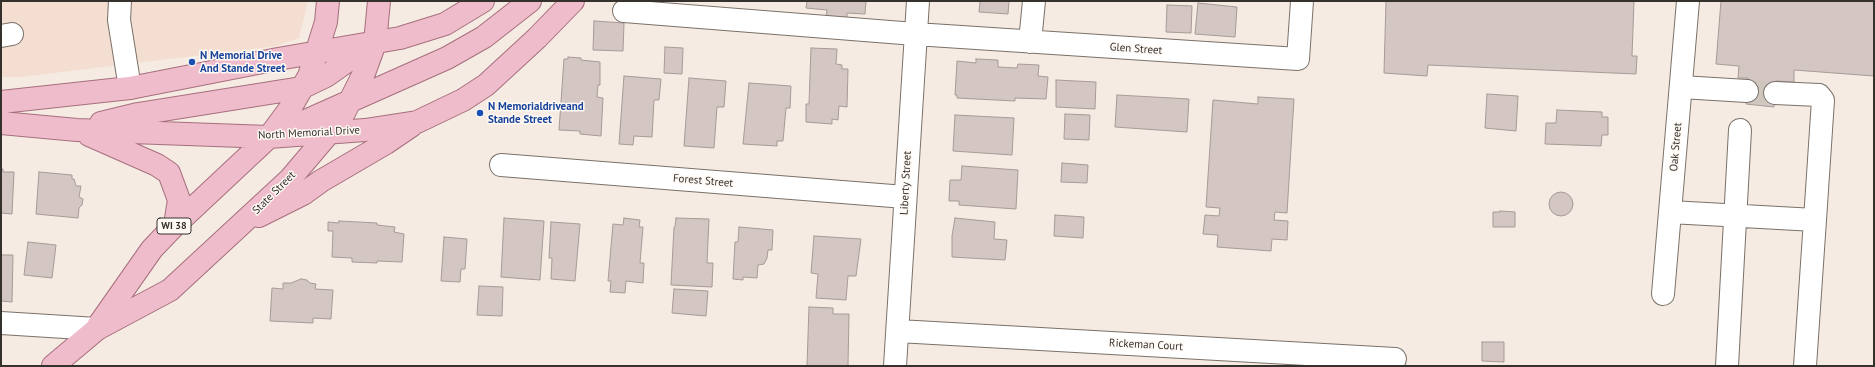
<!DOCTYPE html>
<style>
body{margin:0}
#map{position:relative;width:1875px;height:367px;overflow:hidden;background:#f5ebe2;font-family:"PT Sans",sans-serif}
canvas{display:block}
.frame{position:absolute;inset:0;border:2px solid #35322e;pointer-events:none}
</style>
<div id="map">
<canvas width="1875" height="367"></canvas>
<div class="frame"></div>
</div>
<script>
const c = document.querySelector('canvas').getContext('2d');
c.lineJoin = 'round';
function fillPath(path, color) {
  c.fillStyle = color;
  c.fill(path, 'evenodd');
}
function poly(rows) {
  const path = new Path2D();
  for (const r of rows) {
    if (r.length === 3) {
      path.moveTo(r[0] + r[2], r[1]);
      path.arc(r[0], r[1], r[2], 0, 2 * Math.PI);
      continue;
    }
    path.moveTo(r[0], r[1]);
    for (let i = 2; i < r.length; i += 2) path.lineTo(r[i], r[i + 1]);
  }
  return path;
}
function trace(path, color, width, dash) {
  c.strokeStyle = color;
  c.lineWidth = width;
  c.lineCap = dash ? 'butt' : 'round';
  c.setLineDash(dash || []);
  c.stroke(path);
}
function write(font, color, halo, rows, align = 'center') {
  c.font = font + ' "PT Sans",sans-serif';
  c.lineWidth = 3;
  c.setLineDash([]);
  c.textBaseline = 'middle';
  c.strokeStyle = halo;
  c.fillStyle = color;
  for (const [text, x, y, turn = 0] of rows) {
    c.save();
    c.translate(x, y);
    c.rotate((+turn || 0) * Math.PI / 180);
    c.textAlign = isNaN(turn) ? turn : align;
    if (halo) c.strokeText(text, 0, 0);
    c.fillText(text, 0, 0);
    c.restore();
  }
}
fillPath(poly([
 [1,1,308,1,299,38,277,46,21,77,1,77]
]), '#f4ded1');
const building = poly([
 [807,1,866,1,865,14,847,13,847,20,826,18,827,10,806,8,807,1],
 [980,1,1009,1,1008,14,979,12,980,1],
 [1386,1,1634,1,1632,56,1637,56,1636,74,1428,65,1427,76,1384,73,1386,1],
 [1721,1,1874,1,1874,76,1794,70,1794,82,1776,81,1774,107,1746,104,1748,78,1738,78,1739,66,1716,64,1721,1],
 [1198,3,1237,7,1235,37,1195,34,1198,3],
 [1167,5,1192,6,1191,33,1166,32,1167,5],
 [594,21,624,23,623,51,593,50,594,21],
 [665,47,683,48,682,74,664,73,665,47],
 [811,48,837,49,836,64,842,65,842,69,848,69,847,107,839,106,838,120,832,119,832,124,806,122,806,104,809,104,811,48],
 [568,57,581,58,581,60,600,62,600,85,598,85,597,97,603,98,601,136,580,134,580,131,559,130,564,59,568,59,568,57],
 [976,59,998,60,998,67,1017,68,1018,64,1039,65,1038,76,1048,77,1046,99,1015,98,1015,101,957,98,957,95,955,95,957,61,976,63,976,59],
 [624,76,661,79,659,100,654,100,652,137,634,136,633,145,619,144,624,76],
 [689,78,726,81,724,107,717,107,714,148,684,146,689,78],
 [1056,80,1096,82,1095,109,1056,107,1056,80],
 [749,83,791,86,790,108,786,108,783,141,777,141,777,146,743,144,749,83],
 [1487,94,1518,96,1516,131,1485,128,1487,94],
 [1117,95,1189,99,1187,132,1115,127,1117,95],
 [1258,97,1294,99,1287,213,1275,212,1274,220,1288,221,1287,240,1272,239,1271,251,1217,247,1218,235,1203,234,1205,215,1219,216,1220,208,1206,207,1213,100,1258,104,1258,97],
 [1557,110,1602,112,1602,117,1608,117,1608,135,1602,135,1601,146,1545,144,1546,123,1556,123,1557,110],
 [1065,114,1090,115,1089,140,1064,139,1065,114],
 [955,115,1014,118,1012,155,953,151,955,115],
 [1062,163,1088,165,1087,183,1061,182,1062,163],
 [962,166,1018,170,1016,209,959,205,959,201,949,201,950,180,961,180,962,166],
 [1,169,3,169,3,172,14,172,12,214,1,213,1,169],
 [39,172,72,175,72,179,74,179,76,186,81,186,79,197,83,199,82,205,79,208,78,218,36,214,39,172],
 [1561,204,12],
 [1500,211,1515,212,1515,227,1493,227,1493,212,1500,212,1500,211],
 [1055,215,1084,217,1083,238,1054,236,1055,215],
 [504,218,544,221,540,280,501,277,504,218],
 [624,218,640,220,639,227,643,227,640,263,644,263,643,283,626,281,625,293,610,292,611,281,608,281,613,224,623,225,624,218],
 [676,218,709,219,707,263,713,263,712,287,671,285,674,227,675,227,676,218],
 [955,218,995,222,994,239,1007,240,1005,260,952,257,952,236,955,218],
 [339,221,377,223,377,225,395,227,394,232,404,234,402,262,377,261,377,263,352,262,352,258,332,257,333,231,328,231,328,222,339,223,339,221],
 [551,222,580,224,575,281,551,279,552,258,549,258,551,222],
 [739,227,773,230,772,250,768,250,767,258,764,264,758,265,757,278,743,277,743,280,733,279,735,242,738,242,739,227],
 [814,236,861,239,856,276,848,276,846,300,816,298,818,274,811,273,814,236],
 [444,237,467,239,465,269,461,269,460,282,441,281,444,237],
 [28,242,56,245,52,278,24,275,28,242],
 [1,255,13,255,12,302,1,301,1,255],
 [301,279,307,280,310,283,316,284,315,289,333,290,331,319,313,318,313,323,270,321,272,288,283,289,283,283,291,283,301,279],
 [479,286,503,287,502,316,477,315,479,286],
 [674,289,708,291,706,316,672,313,674,289],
 [809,307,833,308,833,314,849,314,848,366,807,366,809,307],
 [1482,342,1504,342,1504,362,1482,361,1482,342]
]);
fillPath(building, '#d4c6c2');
trace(building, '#a79a97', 1);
trace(poly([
 [1747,91,1775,93]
]), '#cfc6be', 22, [22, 11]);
const minor = poly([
 [120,1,119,20,130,88],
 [624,11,915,34,1298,59,1302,1],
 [1,36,12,34],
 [1030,42,1034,1],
 [1681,87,1747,91],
 [1775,93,1819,95,1823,100,1815,220],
 [501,165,905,197],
 [1670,212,1815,220,1805,366],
 [1663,294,1688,1],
 [1,323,97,329],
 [898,331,1395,359],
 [895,366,918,1],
 [1727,366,1740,130]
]);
const major = poly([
 [1,102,130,88,278,59,400,38,445,24,483,1],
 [1,123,77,130,269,137,365,130,417,122,463,100,486,85,537,38,573,1],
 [101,123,138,114,301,88,326,76,366,48],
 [283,131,447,58,484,37,530,1],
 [89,135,157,165,169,173,179,200,175,225],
 [259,216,303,194,321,181,386,143,411,126],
 [98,326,152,249,175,225,269,137,291,107,309,76,326,22,328,1],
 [53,366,97,329,170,290,290,179,329,133,344,113,364,73,375,43,379,1]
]);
trace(minor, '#7a7169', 24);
trace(major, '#a76f7d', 24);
trace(minor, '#fff', 22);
trace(major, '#efbccb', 22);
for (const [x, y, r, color] of [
 [192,62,4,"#1a4fb4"],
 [480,113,4,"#1a4fb4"]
]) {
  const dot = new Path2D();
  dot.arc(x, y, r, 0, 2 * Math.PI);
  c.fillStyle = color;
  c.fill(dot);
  trace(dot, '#fff9f4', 1.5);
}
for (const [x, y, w] of [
 [174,226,34]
]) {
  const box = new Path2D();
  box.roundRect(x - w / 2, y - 8, w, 16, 3);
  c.fillStyle = '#fff9f4';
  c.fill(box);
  trace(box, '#35322e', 1);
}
write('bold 10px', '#35322e', null, [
 ["WI 38",174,226]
]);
write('11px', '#35322e', '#fff9f4', [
 ["Glen Street",1136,49,4],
 ["North Memorial Drive",309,133,-3],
 ["Oak Street",1676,147,-85],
 ["Forest Street",703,181,5],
 ["Liberty Street",906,183,-87],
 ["State Street",274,193,-45],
 ["Rickeman Court",1146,345,3]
]);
write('bold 11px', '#164399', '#fff9f4', [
 ["N Memorial Drive",200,56],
 ["And Stande Street",200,69],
 ["N Memorialdriveand",488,107],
 ["Stande Street",488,120]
], 'left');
</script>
